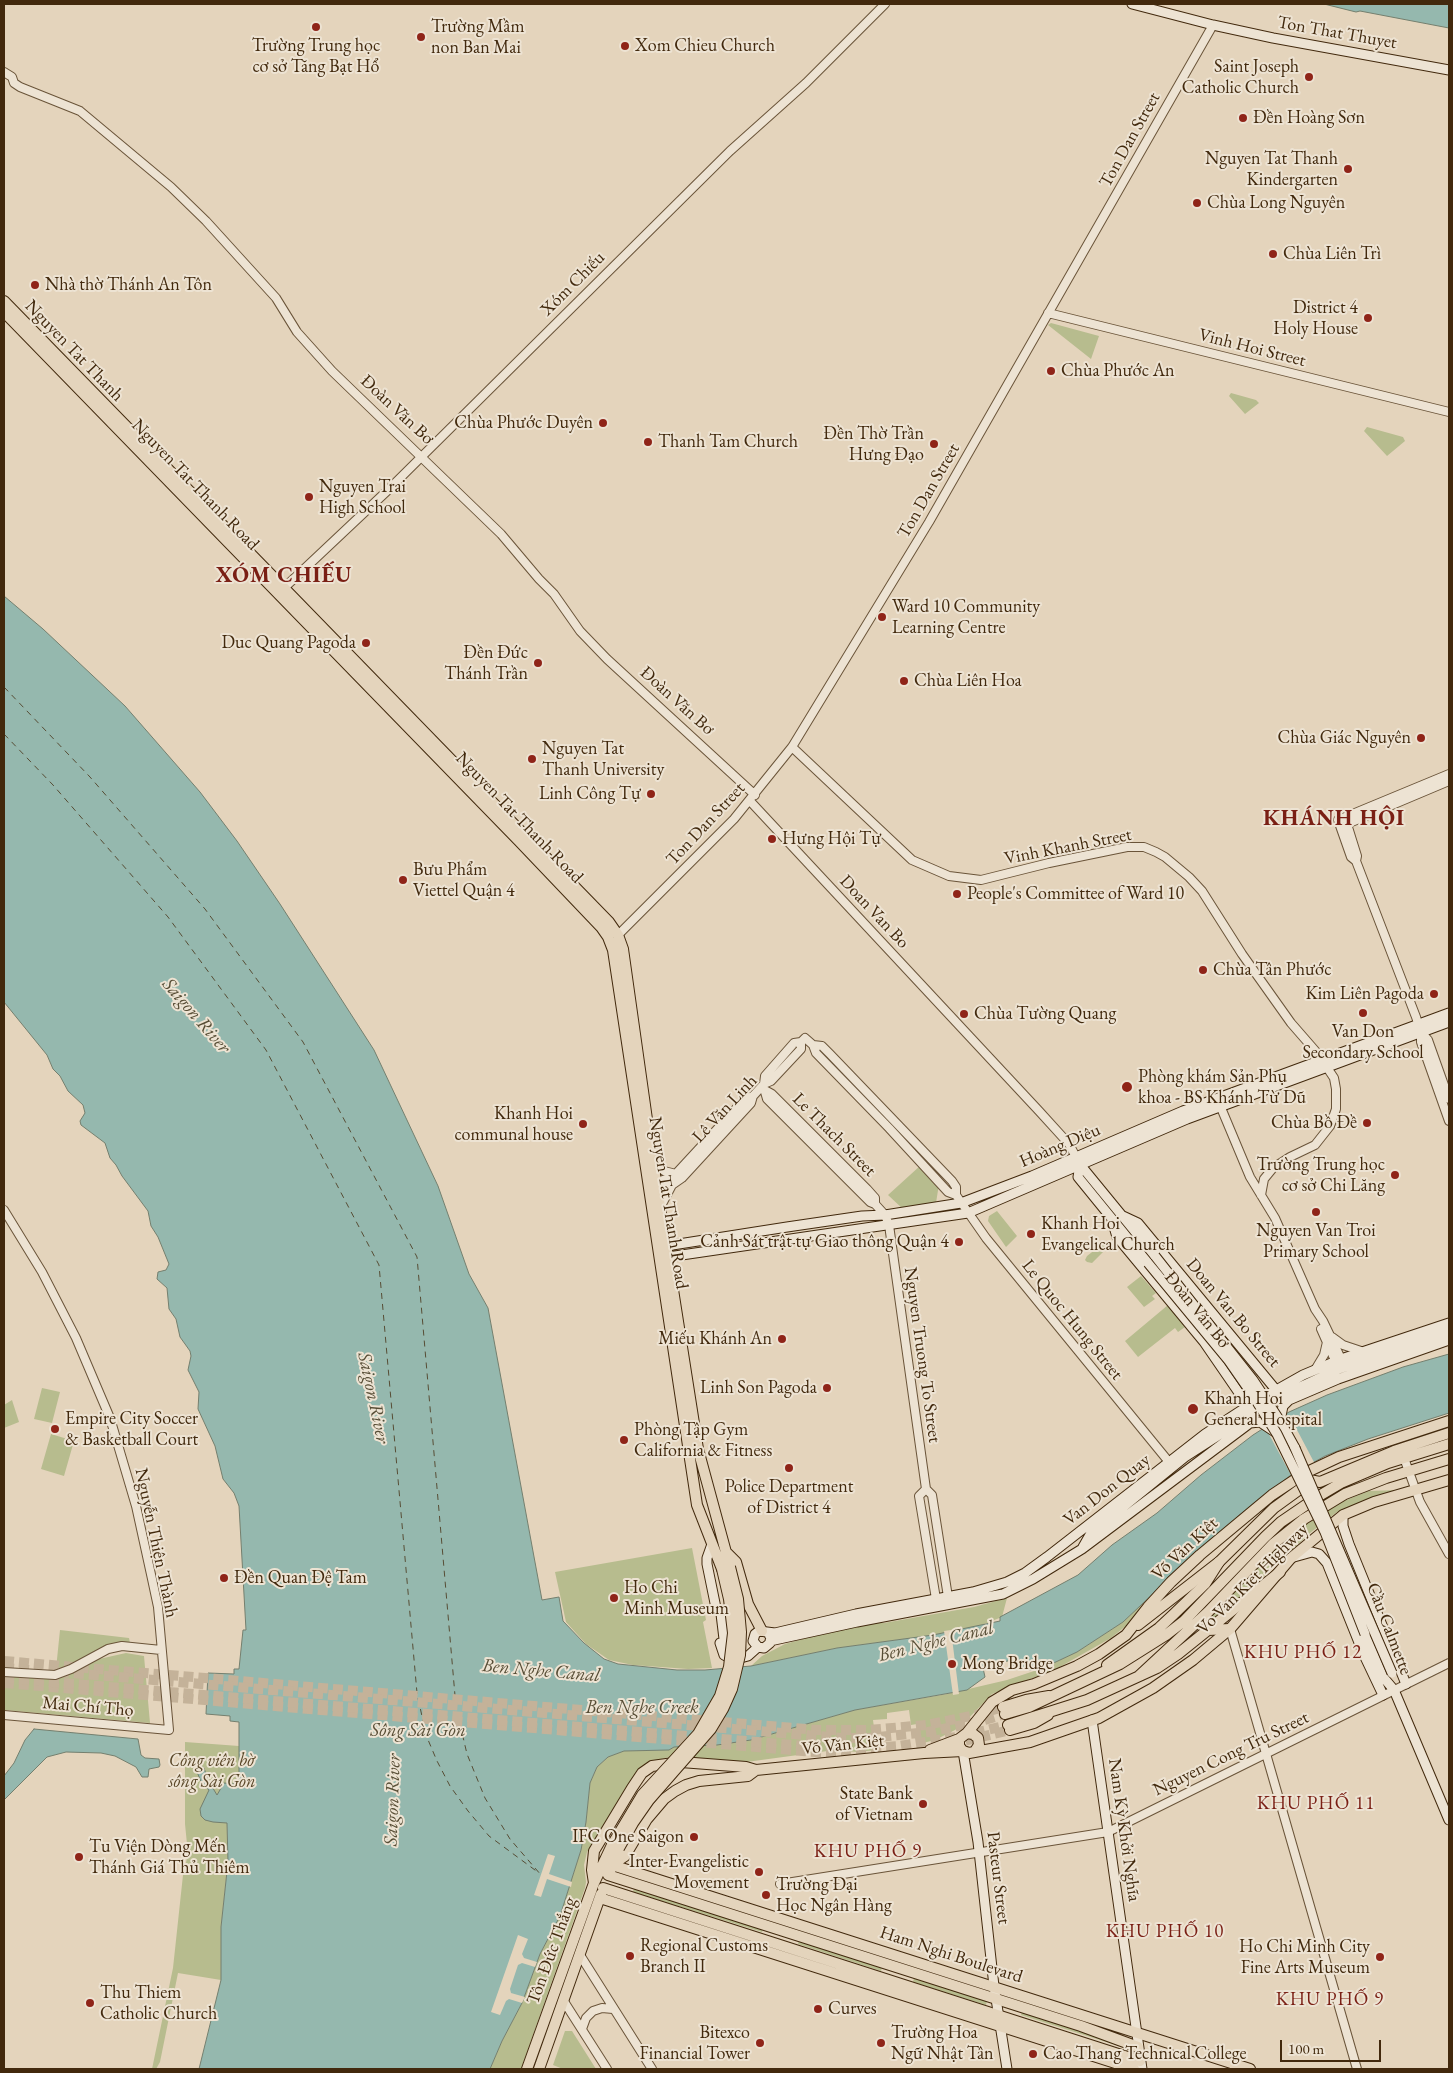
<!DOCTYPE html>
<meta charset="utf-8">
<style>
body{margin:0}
#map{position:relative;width:1453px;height:2073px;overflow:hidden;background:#e4d4bc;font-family:"EB Garamond",serif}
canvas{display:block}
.frame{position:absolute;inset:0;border:5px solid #42290d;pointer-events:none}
.scale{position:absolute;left:1280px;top:2040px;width:101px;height:22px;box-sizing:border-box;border:2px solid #42290d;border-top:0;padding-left:6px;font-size:15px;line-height:18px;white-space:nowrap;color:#42290d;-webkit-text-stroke:4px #ede3d3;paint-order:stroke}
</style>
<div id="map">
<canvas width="1453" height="2073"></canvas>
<div class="frame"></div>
<div class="scale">100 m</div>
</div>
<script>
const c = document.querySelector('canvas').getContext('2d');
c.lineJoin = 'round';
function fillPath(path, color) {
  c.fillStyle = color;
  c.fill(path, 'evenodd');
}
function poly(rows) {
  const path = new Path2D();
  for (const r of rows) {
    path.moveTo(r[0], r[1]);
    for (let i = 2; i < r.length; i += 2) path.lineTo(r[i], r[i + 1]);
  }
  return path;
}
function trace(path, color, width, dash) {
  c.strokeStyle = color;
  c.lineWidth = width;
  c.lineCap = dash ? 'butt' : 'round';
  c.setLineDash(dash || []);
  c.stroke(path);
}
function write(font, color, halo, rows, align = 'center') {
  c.font = font + ' "EB Garamond",serif';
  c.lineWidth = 4;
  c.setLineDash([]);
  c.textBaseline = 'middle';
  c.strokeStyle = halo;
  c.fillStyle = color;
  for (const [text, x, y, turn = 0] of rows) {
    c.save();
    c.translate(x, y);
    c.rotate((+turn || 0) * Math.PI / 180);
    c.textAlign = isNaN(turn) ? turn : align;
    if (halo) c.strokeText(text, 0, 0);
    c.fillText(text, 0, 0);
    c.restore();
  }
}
fillPath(poly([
 [1051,323,1099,336,1091,359,1048,325],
 [1231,393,1256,400,1259,403,1245,414,1229,396],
 [1367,427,1403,437,1405,441,1387,456,1364,431],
 [921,1165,939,1184,936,1203,904,1210,888,1195],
 [997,1211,1017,1236,1006,1247,988,1221,989,1216],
 [1105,1242,1108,1246,1106,1249,1092,1263,1087,1262,1085,1260,1087,1256],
 [1141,1276,1156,1293,1152,1296,1155,1299,1144,1307,1127,1287],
 [1168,1305,1185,1327,1178,1332,1175,1328,1138,1357,1125,1341],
 [42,1388,60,1392,52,1423,34,1419],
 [12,1400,19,1422,4,1428,4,1405],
 [51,1434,74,1441,64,1476,41,1469],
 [1400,1490,1337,1512,1310,1533,1247,1592,1213,1620,1210,1617,1274,1549,1296,1530,1332,1506,1368,1491],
 [692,1548,706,1620,703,1622,712,1668,688,1669,633,1665,609,1660,586,1644,566,1622,555,1572],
 [1007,1598,1002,1617,979,1626,933,1635,837,1648,751,1666,762,1656,785,1644,824,1633,871,1623,884,1623,974,1607],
 [1144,1602,1127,1625,1111,1638,1058,1668,992,1694,964,1723,955,1730,935,1740,919,1744,917,1724,911,1725,909,1710,887,1713,887,1719,873,1720,877,1750,857,1752,835,1750,739,1763,669,1757,651,1762,636,1774,629,1783,587,1852,584,1865,586,1882,585,1888,521,2069,490,2069,502,2041,522,2003,540,1954,560,1916,581,1850,586,1822,590,1783,597,1767,608,1757,624,1751,669,1750,674,1747,717,1745,751,1740,855,1710,947,1694,1007,1680,1043,1668,1077,1652,1123,1622],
 [60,1630,129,1638,130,1643,110,1644,72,1666,56,1669],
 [126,1653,144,1656,150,1723,4,1710,4,1675,51,1679,63,1677,99,1659],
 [185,1742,239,1746,239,1773,227,1822,228,1862,221,1927,221,1980,178,1973,160,2062,156,2069,152,2069,173,1968,183,1875,188,1854,185,1824],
 [634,1888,763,1929,762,1932,633,1892],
 [799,1940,882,1967,881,1971,798,1944],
 [914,1978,987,2001,986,2005,913,1982],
 [1022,2012,1126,2045,1125,2048,1021,2015],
 [565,2031,572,2031,596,2069,563,2069,553,2065]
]), '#b7bc8e');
const water = poly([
 [1324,4,1449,4,1449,28,1360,11,1356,12,1324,4],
 [4,596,43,629,125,706,200,792,237,841,280,904,374,1050,438,1186,469,1274,488,1308,542,1600,559,1597,563,1621,584,1643,604,1659,618,1664,677,1670,705,1670,751,1666,837,1648,933,1635,1000,1621,1000,1617,1078,1575,1112,1545,1157,1513,1201,1475,1253,1435,1289,1412,1327,1395,1403,1367,1449,1354,1449,1413,1368,1439,1325,1456,1291,1475,1255,1502,1207,1543,1123,1622,1077,1652,1043,1668,1036,1670,1014,1669,1011,1660,983,1668,985,1677,967,1690,855,1710,751,1740,717,1745,674,1747,669,1750,624,1751,608,1757,597,1767,590,1783,586,1822,581,1850,560,1916,540,1954,522,2003,502,2041,490,2069,199,2069,221,1980,221,1927,228,1862,227,1823,213,1822,205,1820,201,1816,200,1809,209,1790,202,1784,195,1767,199,1763,204,1768,208,1780,217,1795,224,1783,235,1784,239,1773,239,1722,230,1721,230,1716,206,1714,208,1673,234,1674,234,1669,239,1669,243,1630,246,1630,239,1506,234,1493,223,1479,215,1446,198,1409,199,1392,188,1370,191,1356,190,1351,180,1337,176,1319,169,1309,167,1288,157,1279,158,1272,166,1270,169,1264,158,1237,151,1226,148,1211,122,1176,116,1165,110,1158,105,1143,81,1125,80,1121,85,1113,83,1105,68,1091,60,1076,53,1069,47,1055,4,1002,4,596],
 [34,1729,138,1739,141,1755,145,1758,159,1759,160,1765,159,1767,149,1769,148,1777,142,1777,136,1767,115,1756,101,1753,66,1752,47,1757,4,1800,4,1776,14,1763,25,1740,34,1729]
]);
fillPath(water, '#95b8ae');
trace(water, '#747f6e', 1);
fillPath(poly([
 [1285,1412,1296,1428,1315,1464,1292,1477,1264,1425],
 [951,1630,959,1694,953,1695,944,1631],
 [548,1854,555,1856,549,1874,572,1882,571,1887,547,1879,541,1897,534,1895],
 [518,1935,528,1939,522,1954,524,1958,537,1962,535,1967,522,1963,518,1965,510,1989,511,1993,525,1997,522,2003,509,1999,506,2001,500,2015,491,2012]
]), '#e4d4bc');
trace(poly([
 [4,687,90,777,205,909,303,1042,417,1257,456,1707,467,1754,485,1798,510,1839,541,1875],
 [4,734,53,785,168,917,266,1050,379,1265,417,1693,426,1735,437,1761,450,1786,468,1811,489,1836,539,1873]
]), '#574d35', 1, [6, 5]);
trace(poly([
 [4,1661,817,1730,869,1730,926,1725,976,1715,1003,1707],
 [4,1683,815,1752,882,1753],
 [951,1744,1010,1730]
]), '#c4b299', 10, [10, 5]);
trace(poly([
 [4,1668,42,1671],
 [59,1672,841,1738,869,1738,928,1732,978,1722,1005,1714],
 [4,1678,816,1747,869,1748,899,1746,957,1737,1008,1725]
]), '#c4b299', 10, [10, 5]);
const tertiary = poly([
 [4,72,12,77,14,83,20,87,80,111,171,187,206,221,276,298,297,332,332,371,501,534,539,579,554,594,580,631,607,659,755,795],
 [1048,313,1449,412],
 [284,588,387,491,730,151,806,83,885,4],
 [792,747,912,860,949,876,981,880,1049,863,1127,847,1144,847,1156,852,1165,857,1189,877,1202,891,1242,954,1291,1023,1318,1054,1334,1078,1336,1089,1336,1109,1330,1126,1315,1145,1290,1157,1273,1168,1264,1179,1261,1195],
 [750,801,1039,1111,1069,1144,1076,1157],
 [1338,820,1449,774],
 [1338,820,1351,857,1356,861],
 [1347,824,1357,856,1356,861,1416,1017,1421,1032,1421,1042,1449,1121],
 [1347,824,1449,781],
 [618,935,734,819,792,747,929,522,1213,25],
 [1421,1032,1428,1040,1449,1099],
 [813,1045,822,1046,830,1054,952,1181,956,1187,956,1195,986,1238,1169,1462],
 [764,1084,765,1076,794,1043,801,1042,805,1038,813,1045,816,1053,889,1128,948,1192,956,1195],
 [761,1088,772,1094,867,1189,875,1198,875,1204,885,1215,889,1225,926,1489,932,1495,948,1597],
 [765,1092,767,1099,870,1202,875,1204],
 [1219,1103,1250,1177,1275,1218,1315,1309,1323,1321,1343,1363],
 [653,1162,664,1171,676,1174],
 [656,1182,673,1177,745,1099,753,1096],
 [657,1190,672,1185,682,1178,751,1103,753,1096,764,1084,771,1081,801,1049,801,1042],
 [660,1208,672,1185],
 [4,1210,42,1272,76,1338,110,1418,136,1506,152,1579,158,1607,169,1730,4,1715],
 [1321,1329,1337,1365],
 [1332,1337,1343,1345,1361,1351],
 [1315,1370,1324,1355,1327,1342],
 [1404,1458,1420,1502,1449,1554],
 [926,1489,919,1496,936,1599],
 [1230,1629,1357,2069],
 [4,1672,55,1675,71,1669,108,1649,122,1646,161,1650],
 [780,1884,1108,1832,1449,1663],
 [580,1955,652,2069],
 [563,2000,607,2069],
 [582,2029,586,2018,593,2011,602,2008,613,2009]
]);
const secondary = poly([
 [1132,4,1213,25,1273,38,1449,70],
 [1078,1162,1155,1256],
 [1080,1165,1078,1177,1148,1263],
 [1123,1216,1138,1223,1276,1390],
 [1112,1220,1117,1237,1204,1342,1248,1406],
 [666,1246,787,1227,862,1216,885,1215,961,1203,1032,1176,1183,1111,1449,1013],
 [668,1257,968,1213,1187,1119,1449,1022],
 [1295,1448,1280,1421,1283,1406,1289,1400,1338,1379,1449,1340],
 [1343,1515,1343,1526,1349,1544,1406,1684],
 [712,1544,707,1558,707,1564,716,1608,721,1614,724,1639,722,1646],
 [1083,1547,1091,1533,1185,1457,1278,1397,1339,1369,1449,1332],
 [1294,1557,1312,1552,1319,1554,1327,1563,1364,1655,1383,1695],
 [768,1633,771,1638,770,1643,764,1648,758,1647,753,1641,755,1634,759,1631,775,1633,856,1614,973,1592,1007,1582,1025,1573,1047,1557,1205,1434,1248,1406,1303,1375,1341,1359,1449,1323],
 [1365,1634,1383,1677,1394,1690,1449,1820],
 [770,1641,857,1622,1003,1594,1033,1579,1082,1549,1250,1423,1260,1422,1275,1432],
 [720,1643,724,1655,733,1660,748,1656,758,1647],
 [1092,1720,1142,2069],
 [963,1751,978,1842,994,1986,1007,2069]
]);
const primary = poly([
 [4,301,284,588,609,922,618,935,623,949,653,1162,698,1449,730,1567],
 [4,312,519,841,601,927,608,937,613,950,697,1505,722,1569],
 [727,1553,736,1562,748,1604,762,1631],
 [1138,1625,1219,1562,1274,1508,1303,1487],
 [1003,1707,1026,1700,1049,1696],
 [1010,1730,1034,1723,1048,1715],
 [967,1733,973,1734,978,1738,979,1745,975,1751],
 [930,1750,959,1739],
 [963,1751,959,1746,959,1739,967,1733,992,1702,1012,1690,1034,1684,1077,1666,1099,1654,1126,1635,1148,1607,1171,1582,1200,1555,1272,1495,1305,1473,1339,1457,1449,1421],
 [613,1864,625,1856,647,1819,664,1799,675,1791,686,1785,699,1781,748,1776,756,1770],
 [612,1865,1250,2069],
 [610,1871,619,1848],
 [608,1875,1081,2026,1138,2047],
 [594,1883,592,1870,594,1851,632,1788,642,1773,652,1766,681,1762,746,1767,756,1770,924,1753,963,1751,969,1753,1030,1742,1099,1718,1153,1688,1193,1660,1230,1629,1291,1558,1343,1515,1374,1502,1449,1480],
 [603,1888,1140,2061],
 [600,1898,1134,2069],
 [527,2069,594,1883,612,1845],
 [539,2069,601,1894]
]);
const trunk = poly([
 [1309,1480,1320,1482,1394,1451,1449,1433],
 [1208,1630,1230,1629],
 [1107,1665,1159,1628,1174,1614,1205,1584,1219,1562],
 [1139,1676,1208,1612,1273,1544,1304,1519,1345,1494,1386,1478,1449,1459],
 [1005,1714,1029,1707,1120,1664,1166,1635,1184,1621,1265,1537,1281,1522,1319,1496,1341,1483,1388,1463,1449,1444],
 [1008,1725,1087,1700,1157,1668,1178,1654,1280,1572]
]);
trace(tertiary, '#6a5439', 10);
trace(secondary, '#42290d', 11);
trace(primary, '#42290d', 12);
trace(trunk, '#42290d', 12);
trace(tertiary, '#ede3d3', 8);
trace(secondary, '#ede3d3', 9);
trace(primary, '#e4d4bc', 10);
trace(trunk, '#e4d4bc', 10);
const secondaryBridge = poly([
 [1155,1256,1253,1380,1280,1421],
 [1148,1263,1229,1361,1254,1397,1277,1434,1325,1532,1365,1634],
 [1295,1448,1392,1673]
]);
const primaryBridge = poly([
 [612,1845,642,1795,698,1734,720,1696,729,1667,733,1633,729,1599,722,1569],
 [619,1848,633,1823,649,1800,711,1729,723,1709,732,1689,740,1655,741,1632,738,1599,730,1567]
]);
trace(secondaryBridge, '#42290d', 11, []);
trace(primaryBridge, '#42290d', 12, []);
trace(secondaryBridge, '#ede3d3', 9);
trace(primaryBridge, '#e4d4bc', 10);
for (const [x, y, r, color] of [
 [316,27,5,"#8f2418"],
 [421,37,5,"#8f2418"],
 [625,46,5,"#8f2418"],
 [1309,77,5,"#8f2418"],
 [1243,118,5,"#8f2418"],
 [1348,169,5,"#8f2418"],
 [1197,203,5,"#8f2418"],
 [1273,254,5,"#8f2418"],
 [35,285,5,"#8f2418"],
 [1368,318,5,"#8f2418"],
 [1051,371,5,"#8f2418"],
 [603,423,5,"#8f2418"],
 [648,442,5,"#8f2418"],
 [934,444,5,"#8f2418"],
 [309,497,5,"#8f2418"],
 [882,617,5,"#8f2418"],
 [366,643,5,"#8f2418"],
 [538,663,5,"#8f2418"],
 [904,681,5,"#8f2418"],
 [1421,738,5,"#8f2418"],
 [532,759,5,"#8f2418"],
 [651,794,5,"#8f2418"],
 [772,839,5,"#8f2418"],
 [403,880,5,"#8f2418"],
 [957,894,5,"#8f2418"],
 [1203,970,5,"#8f2418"],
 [1434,994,5,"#8f2418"],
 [1363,1013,5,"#8f2418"],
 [964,1014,5,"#8f2418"],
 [1127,1087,6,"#8f2418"],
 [1367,1123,5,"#8f2418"],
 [583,1124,5,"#8f2418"],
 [1395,1175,5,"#8f2418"],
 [1316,1212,5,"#8f2418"],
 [1031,1234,5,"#8f2418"],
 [959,1242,5,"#8f2418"],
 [782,1339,5,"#8f2418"],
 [827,1388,5,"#8f2418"],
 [1193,1409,6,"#8f2418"],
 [55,1429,5,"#8f2418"],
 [624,1440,5,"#8f2418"],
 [789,1468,5,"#8f2418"],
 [224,1578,5,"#8f2418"],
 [614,1598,5,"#8f2418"],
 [952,1664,5,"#8f2418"],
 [923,1804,5,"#8f2418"],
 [694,1837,5,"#8f2418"],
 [79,1857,5,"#8f2418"],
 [759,1872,5,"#8f2418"],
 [766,1895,5,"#8f2418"],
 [630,1956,5,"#8f2418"],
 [1380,1957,5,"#8f2418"],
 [90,2003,5,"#8f2418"],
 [818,2009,5,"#8f2418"],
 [760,2043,5,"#8f2418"],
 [881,2043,5,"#8f2418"],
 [1033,2054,5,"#8f2418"]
]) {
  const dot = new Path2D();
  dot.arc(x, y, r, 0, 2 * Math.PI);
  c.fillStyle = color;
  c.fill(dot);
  trace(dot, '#ede3d3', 2);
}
write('18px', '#42290d', '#ede3d3', [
 ["Trường Mầm",431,27],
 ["non Ban Mai",431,48],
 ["Trường Trung học",316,46,"center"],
 ["cơ sở Tăng Bạt Hổ",316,67,"center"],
 ["Xom Chieu Church",635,46],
 ["Saint Joseph",1299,67,"right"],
 ["Catholic Church",1299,88,"right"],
 ["Đền Hoàng Sơn",1253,118],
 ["Nguyen Tat Thanh",1338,159,"right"],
 ["Kindergarten",1338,180,"right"],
 ["Chùa Long Nguyên",1207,203],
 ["Chùa Liên Trì",1283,254],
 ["Nhà thờ Thánh An Tôn",45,285],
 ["District 4",1358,308,"right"],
 ["Holy House",1358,329,"right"],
 ["Chùa Phước An",1061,371],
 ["Chùa Phước Duyên",593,423,"right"],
 ["Đền Thờ Trần",924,434,"right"],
 ["Hưng Đạo",924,455,"right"],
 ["Thanh Tam Church",658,442],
 ["Nguyen Trai",319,487],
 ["High School",319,508],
 ["Ward 10 Community",892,607],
 ["Learning Centre",892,628],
 ["Duc Quang Pagoda",356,643,"right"],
 ["Đền Đức",528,653,"right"],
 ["Thánh Trần",528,674,"right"],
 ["Chùa Liên Hoa",914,681],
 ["Chùa Giác Nguyên",1411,738,"right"],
 ["Nguyen Tat",542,749],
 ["Thanh University",542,770],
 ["Linh Công Tự",641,794,"right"],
 ["Hưng Hội Tự",782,839],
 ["Bưu Phẩm",413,870],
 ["Viettel Quận 4",413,891],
 ["People's Committee of Ward 10",967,894],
 ["Chùa Tân Phước",1213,970],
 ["Kim Liên Pagoda",1424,994,"right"],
 ["Chùa Tường Quang",974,1014],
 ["Van Don",1363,1032,"center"],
 ["Secondary School",1363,1053,"center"],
 ["Phòng khám Sản Phụ",1138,1077],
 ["khoa - BS Khánh Từ Dũ",1138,1098],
 ["Khanh Hoi",573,1114,"right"],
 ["communal house",573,1135,"right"],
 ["Chùa Bồ Đề",1357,1123,"right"],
 ["Trường Trung học",1385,1165,"right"],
 ["cơ sở Chi Lăng",1385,1186,"right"],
 ["Khanh Hoi",1041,1224],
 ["Evangelical Church",1041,1245],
 ["Nguyen Van Troi",1316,1231,"center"],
 ["Primary School",1316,1252,"center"],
 ["Cảnh Sát trật tự Giao thông Quận 4",949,1242,"right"],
 ["Miếu Khánh An",772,1339,"right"],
 ["Linh Son Pagoda",817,1388,"right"],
 ["Khanh Hoi",1204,1399],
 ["General Hospital",1204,1420],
 ["Empire City Soccer",65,1419],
 ["& Basketball Court",65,1440],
 ["Phòng Tập Gym",634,1430],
 ["California & Fitness",634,1451],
 ["Police Department",789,1487,"center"],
 ["of District 4",789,1508,"center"],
 ["Đền Quan Đệ Tam",234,1578],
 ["Ho Chi",624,1588],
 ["Minh Museum",624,1609],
 ["Mong Bridge",962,1664],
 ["State Bank",913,1794,"right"],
 ["of Vietnam",913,1815,"right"],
 ["IFC One Saigon",684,1837,"right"],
 ["Tu Viện Dòng Mến",89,1847],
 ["Thánh Giá Thủ Thiêm",89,1868],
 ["Inter-Evangelistic",749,1862,"right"],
 ["Movement",749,1883,"right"],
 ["Trường Đại",776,1885],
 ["Học Ngân Hàng",776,1906],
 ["Regional Customs",640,1946],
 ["Branch II",640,1967],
 ["Ho Chi Minh City",1370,1947,"right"],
 ["Fine Arts Museum",1370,1968,"right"],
 ["Thu Thiem",100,1993],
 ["Catholic Church",100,2014],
 ["Curves",828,2009],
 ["Bitexco",750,2033,"right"],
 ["Financial Tower",750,2054,"right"],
 ["Trường Hoa",891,2033],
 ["Ngữ Nhật Tân",891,2054],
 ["Cao Thang Technical College",1043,2054]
], 'left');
write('18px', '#42290d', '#ede3d3', [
 ["Ton That Thuyet",1337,33,10],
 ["Ton Dan Street",1130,140,-61],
 ["Xóm Chiếu",573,284,-45],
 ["Vinh Hoi Street",1252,348,14],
 ["Nguyen Tat Thanh",74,351,46],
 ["Đoàn Văn Bơ",397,410,43],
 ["Nguyen Tat Thanh Road",195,485,46],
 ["Ton Dan Street",929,491,-60],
 ["Đoàn Văn Bơ",677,701,42],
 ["Nguyen Tat Thanh Road",519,818,46],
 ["Ton Dan Street",706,824,-47],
 ["Vinh Khanh Street",1068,847,-11],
 ["Doan Van Bo",874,912,47],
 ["Lê Văn Linh",725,1109,-47],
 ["Le Thach Street",834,1135,45],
 ["Hoàng Diệu",1060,1146,-23],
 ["Nguyen Tat Thanh Road",668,1203,81],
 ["Đoàn Văn Bơ",1197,1310,51],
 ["Doan Van Bo Street",1233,1313,50],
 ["Le Quoc Hung Street",1072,1320,51],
 ["Nguyen Truong To Street",922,1355,82],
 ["Van Don Quay",1107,1490,-38],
 ["Nguyễn Thiện Thành",156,1543,78],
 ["Võ Văn Kiệt",1185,1549,-43],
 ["Vo Van Kiet Highway",1253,1579,-45],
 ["Cầu Calmette",1389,1629,69],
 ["Mai Chí Thọ",88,1707,5],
 ["Võ Văn Kiệt",843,1745,-6],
 ["Nguyen Cong Tru Street",1231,1754,-26],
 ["Nam Kỳ Khởi Nghĩa",1124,1830,82],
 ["Pasteur Street",998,1878,83],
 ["Tôn Ðức Thắng",552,1951,-70],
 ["Ham Nghi Boulevard",951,1955,18]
]);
write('italic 18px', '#594627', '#ede3d3', [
 ["Công viên bờ",212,1761],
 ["sông Sài Gòn",212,1782]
]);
write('italic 19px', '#574d35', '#ede3d3', [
 ["Saigon River",196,1016,49],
 ["Saigon River",373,1398,78],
 ["Ben Nghe Canal",936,1642,-14],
 ["Ben Nghe Canal",541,1671,5],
 ["Ben Nghe Creek",642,1708],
 ["Sông Sài Gòn",418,1731],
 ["Saigon River",393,1800,-88]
]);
c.letterSpacing = '1px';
write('19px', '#7a1f14', '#ede3d3', [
 ["KHU PHỐ 12",1303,1653],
 ["KHU PHỐ 11",1316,1804],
 ["KHU PHỐ 9",868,1852],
 ["KHU PHỐ 10",1165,1932],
 ["KHU PHỐ 9",1330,2000]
]);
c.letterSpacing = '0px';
c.letterSpacing = '1px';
write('bold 22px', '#7a1f14', '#ede3d3', [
 ["XÓM CHIẾU",284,576],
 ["KHÁNH HỘI",1334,819]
]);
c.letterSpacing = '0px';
</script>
